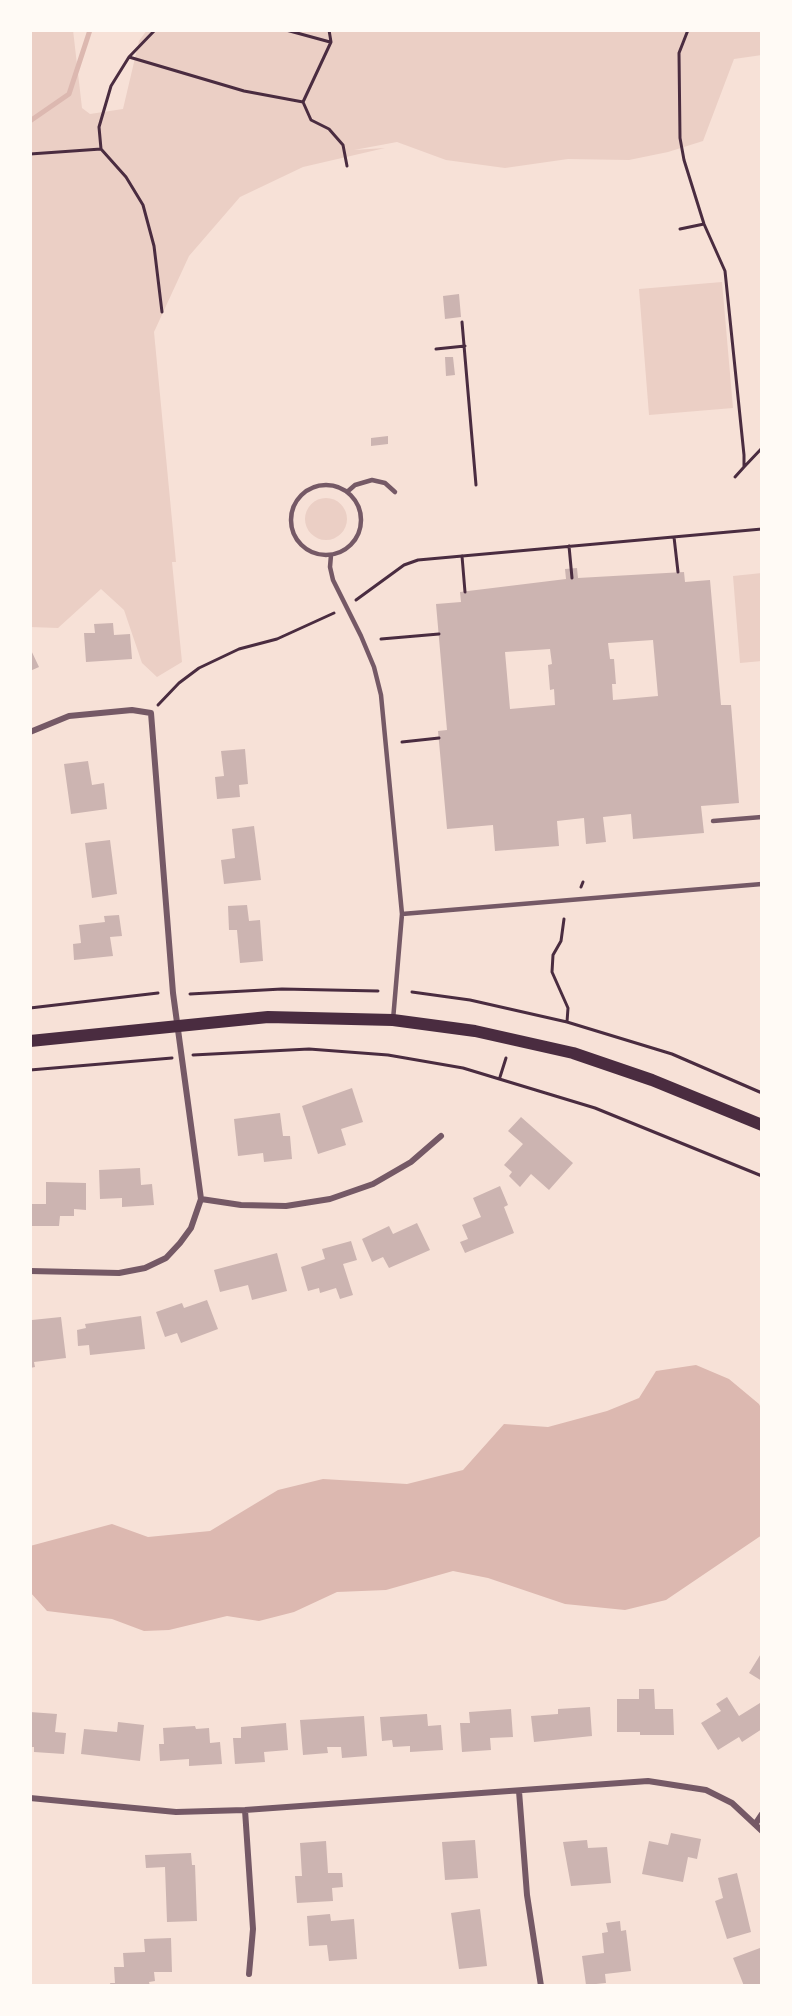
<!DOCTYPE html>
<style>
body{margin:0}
#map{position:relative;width:792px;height:2016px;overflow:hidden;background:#f7e1d7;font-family:Ubuntu,sans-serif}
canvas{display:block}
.frame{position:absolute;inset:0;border:32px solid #fffaf5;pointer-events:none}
</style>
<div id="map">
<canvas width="792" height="2016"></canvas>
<div class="frame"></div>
</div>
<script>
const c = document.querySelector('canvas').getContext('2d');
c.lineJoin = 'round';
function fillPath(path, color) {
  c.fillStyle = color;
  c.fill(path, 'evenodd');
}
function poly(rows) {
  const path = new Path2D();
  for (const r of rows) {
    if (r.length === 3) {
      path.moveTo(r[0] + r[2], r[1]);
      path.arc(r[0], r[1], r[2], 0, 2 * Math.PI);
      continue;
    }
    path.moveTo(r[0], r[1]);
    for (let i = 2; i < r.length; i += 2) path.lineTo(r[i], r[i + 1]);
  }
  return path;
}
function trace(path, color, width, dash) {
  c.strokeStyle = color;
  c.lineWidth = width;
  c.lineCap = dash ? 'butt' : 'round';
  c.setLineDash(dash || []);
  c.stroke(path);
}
fillPath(poly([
 [30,30,73,30,82,108,90,114,123,109,139,41,147,30,762,30,762,55,734,59,703,141,668,152,629,160,568,159,505,168,446,160,397,142,354,150,385,148,303,167,240,197,189,256,154,332,176,562,172,562,182,662,157,677,142,663,124,610,101,589,58,628,30,627],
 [722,282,733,408,649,415,639,289],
 [326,519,21],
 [762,573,762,661,740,663,733,576]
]), '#ebcfc5');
fillPath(poly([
 [696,1365,729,1379,759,1404,762,1410,762,1535,666,1600,625,1610,565,1604,488,1578,453,1571,386,1590,337,1592,294,1612,259,1621,227,1616,169,1630,144,1631,112,1619,47,1611,30,1592,30,1546,112,1524,148,1537,210,1531,278,1490,323,1479,407,1484,463,1470,504,1424,548,1427,607,1411,639,1398,656,1371]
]), '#dcb8b0');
trace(poly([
 [30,121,69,94,90,30]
]), '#dcb8b0', 5);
fillPath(poly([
 [459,294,461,317,445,319,443,296],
 [445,357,453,357,455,375,446,376],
 [388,436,388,444,371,446,371,438],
 [577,568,578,578,684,572,685,582,710,580,721,705,731,705,739,803,701,806,704,833,633,839,631,814,603,817,606,842,586,844,584,818,557,821,559,846,495,851,493,825,447,829,438,731,447,730,436,604,461,602,460,592,566,579,565,569],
 [653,640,658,696,613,700,612,684,616,684,614,659,610,659,608,643],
 [550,649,552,664,548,665,550,690,554,689,555,705,510,709,505,652],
 [113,623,114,635,130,634,132,659,86,662,84,633,95,633,94,624],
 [30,648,39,667,30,671],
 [245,749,248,784,239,785,240,797,217,799,215,777,224,776,221,751],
 [88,761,92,785,104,783,107,809,71,814,64,764],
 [254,826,261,880,224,884,221,860,235,858,232,829],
 [110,840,117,894,92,898,85,843],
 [247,905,249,921,260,920,263,961,240,963,237,930,229,930,228,906],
 [119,915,122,936,110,937,113,956,74,960,73,944,81,943,79,925,105,922,104,916],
 [352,1088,363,1122,341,1129,346,1145,318,1154,302,1106],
 [280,1113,283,1136,290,1136,292,1159,264,1162,263,1153,238,1156,234,1119],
 [521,1117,573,1163,549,1190,531,1174,520,1187,509,1176,512,1172,504,1165,523,1144,508,1131],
 [140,1168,141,1185,152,1184,154,1205,122,1207,122,1198,100,1199,99,1170],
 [46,1182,86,1183,86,1210,74,1209,74,1216,60,1216,59,1226,31,1226,31,1204,46,1204],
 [500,1186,508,1205,504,1207,514,1233,465,1253,460,1242,468,1239,462,1225,481,1217,473,1198],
 [417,1223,430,1250,389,1268,383,1257,372,1262,362,1239,389,1226,393,1234],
 [351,1241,357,1260,343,1264,353,1295,340,1299,336,1288,320,1293,319,1288,308,1291,301,1267,325,1259,322,1249],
 [277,1253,287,1291,252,1300,248,1285,220,1292,214,1270],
 [207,1300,218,1329,181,1343,177,1333,165,1337,156,1312,182,1303,184,1308],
 [141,1316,145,1349,90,1355,89,1345,78,1346,77,1330,86,1328,85,1324],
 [61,1317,66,1358,34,1362,35,1367,30,1368,32,1320],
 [762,1652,762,1681,749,1673],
 [639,1689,654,1689,655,1709,673,1709,674,1735,640,1735,640,1732,617,1732,617,1699,639,1699],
 [727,1697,739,1716,760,1703,762,1729,742,1742,739,1737,718,1750,701,1723,721,1711,716,1704],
 [590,1707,592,1736,534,1742,531,1716,558,1714,558,1709],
 [511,1709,513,1737,490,1738,491,1750,462,1752,460,1723,470,1723,469,1712],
 [30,1712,57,1714,55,1732,66,1733,64,1754,34,1752,34,1747,30,1747],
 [427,1714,428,1726,441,1725,443,1750,410,1752,410,1746,393,1747,392,1740,382,1741,380,1717],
 [364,1716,367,1756,342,1758,341,1747,327,1747,328,1753,303,1755,300,1720],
 [118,1722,144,1725,140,1761,81,1754,84,1729,117,1732],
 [286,1723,288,1750,264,1752,265,1762,235,1764,233,1738,241,1738,241,1727],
 [195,1726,196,1729,209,1728,210,1743,220,1742,222,1764,189,1766,189,1759,160,1761,159,1744,164,1744,163,1728],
 [671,1833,701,1839,697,1859,688,1857,683,1882,642,1874,649,1841,668,1845],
 [475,1840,478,1878,445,1880,442,1842],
 [587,1840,588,1848,607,1847,611,1883,571,1886,563,1842],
 [326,1841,328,1873,342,1873,343,1887,332,1888,333,1901,297,1903,295,1876,302,1876,300,1843],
 [191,1853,192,1865,195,1865,197,1921,167,1922,165,1867,146,1868,145,1855],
 [737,1873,751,1932,727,1939,715,1901,723,1898,718,1878],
 [480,1909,487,1966,459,1969,451,1913],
 [330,1914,331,1921,354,1919,357,1959,329,1961,327,1945,309,1946,307,1916],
 [620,1921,621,1931,626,1930,631,1971,605,1974,606,1983,586,1985,582,1956,604,1953,602,1933,608,1932,606,1923],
 [171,1938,172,1972,154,1972,155,1981,149,1982,150,1986,111,1986,110,1983,115,1983,114,1967,124,1967,123,1953,145,1952,144,1939],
 [760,1948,762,1986,744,1986,733,1958]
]), '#ccb4b1');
trace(poly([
 [286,30,330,42],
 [329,30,331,42,303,102,311,120,329,129,343,145,347,166],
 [688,30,679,53,680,138,684,160,704,224,725,271,744,455,744,467,735,477],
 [129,57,244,91,303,102],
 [101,149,126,177,143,205,154,246,162,312],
 [30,154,101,149,99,127,111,86,129,57,155,30],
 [680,229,704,224],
 [462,322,476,485],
 [436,349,465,346],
 [744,467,762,448],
 [674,537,678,572],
 [569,546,572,578],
 [462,556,465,592],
 [356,600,404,565,418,560,762,529],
 [381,639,439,634],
 [158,705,179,683,199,668,239,649,277,639,334,613],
 [402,742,439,738],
 [581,887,583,882],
 [564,919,561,941,553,955,552,972,568,1008,567,1022],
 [412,992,470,1000,567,1022,672,1054,762,1093],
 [190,994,282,989,378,991],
 [30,1008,158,993],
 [193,1055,309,1049,388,1055,463,1068,595,1108,762,1176],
 [30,1070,172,1058],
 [500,1077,506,1058]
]), '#4a2c40', 3);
trace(poly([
 [326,520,35],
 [347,492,355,485,372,480,385,483,395,492],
 [331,555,330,567,333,580,361,636,374,667,381,695,402,914,393,1020],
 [713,821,762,817],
 [402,914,762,884]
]), '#755966', 4.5);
trace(poly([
 [30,732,69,716,132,710,151,713,173,993,201,1199,191,1228,180,1243,166,1258,145,1268,119,1273,30,1271],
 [201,1199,241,1205,286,1206,330,1199,373,1184,411,1162,441,1136],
 [519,1791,527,1895,541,1986],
 [30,1798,176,1812,245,1810,648,1781,706,1790,732,1803,762,1831],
 [245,1810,253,1929,249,1974],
 [756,1823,762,1814]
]), '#755966', 6);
trace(poly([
 [30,1041,268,1017,393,1020,475,1031,573,1053,652,1080,762,1125]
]), '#4a2c40', 12);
</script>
